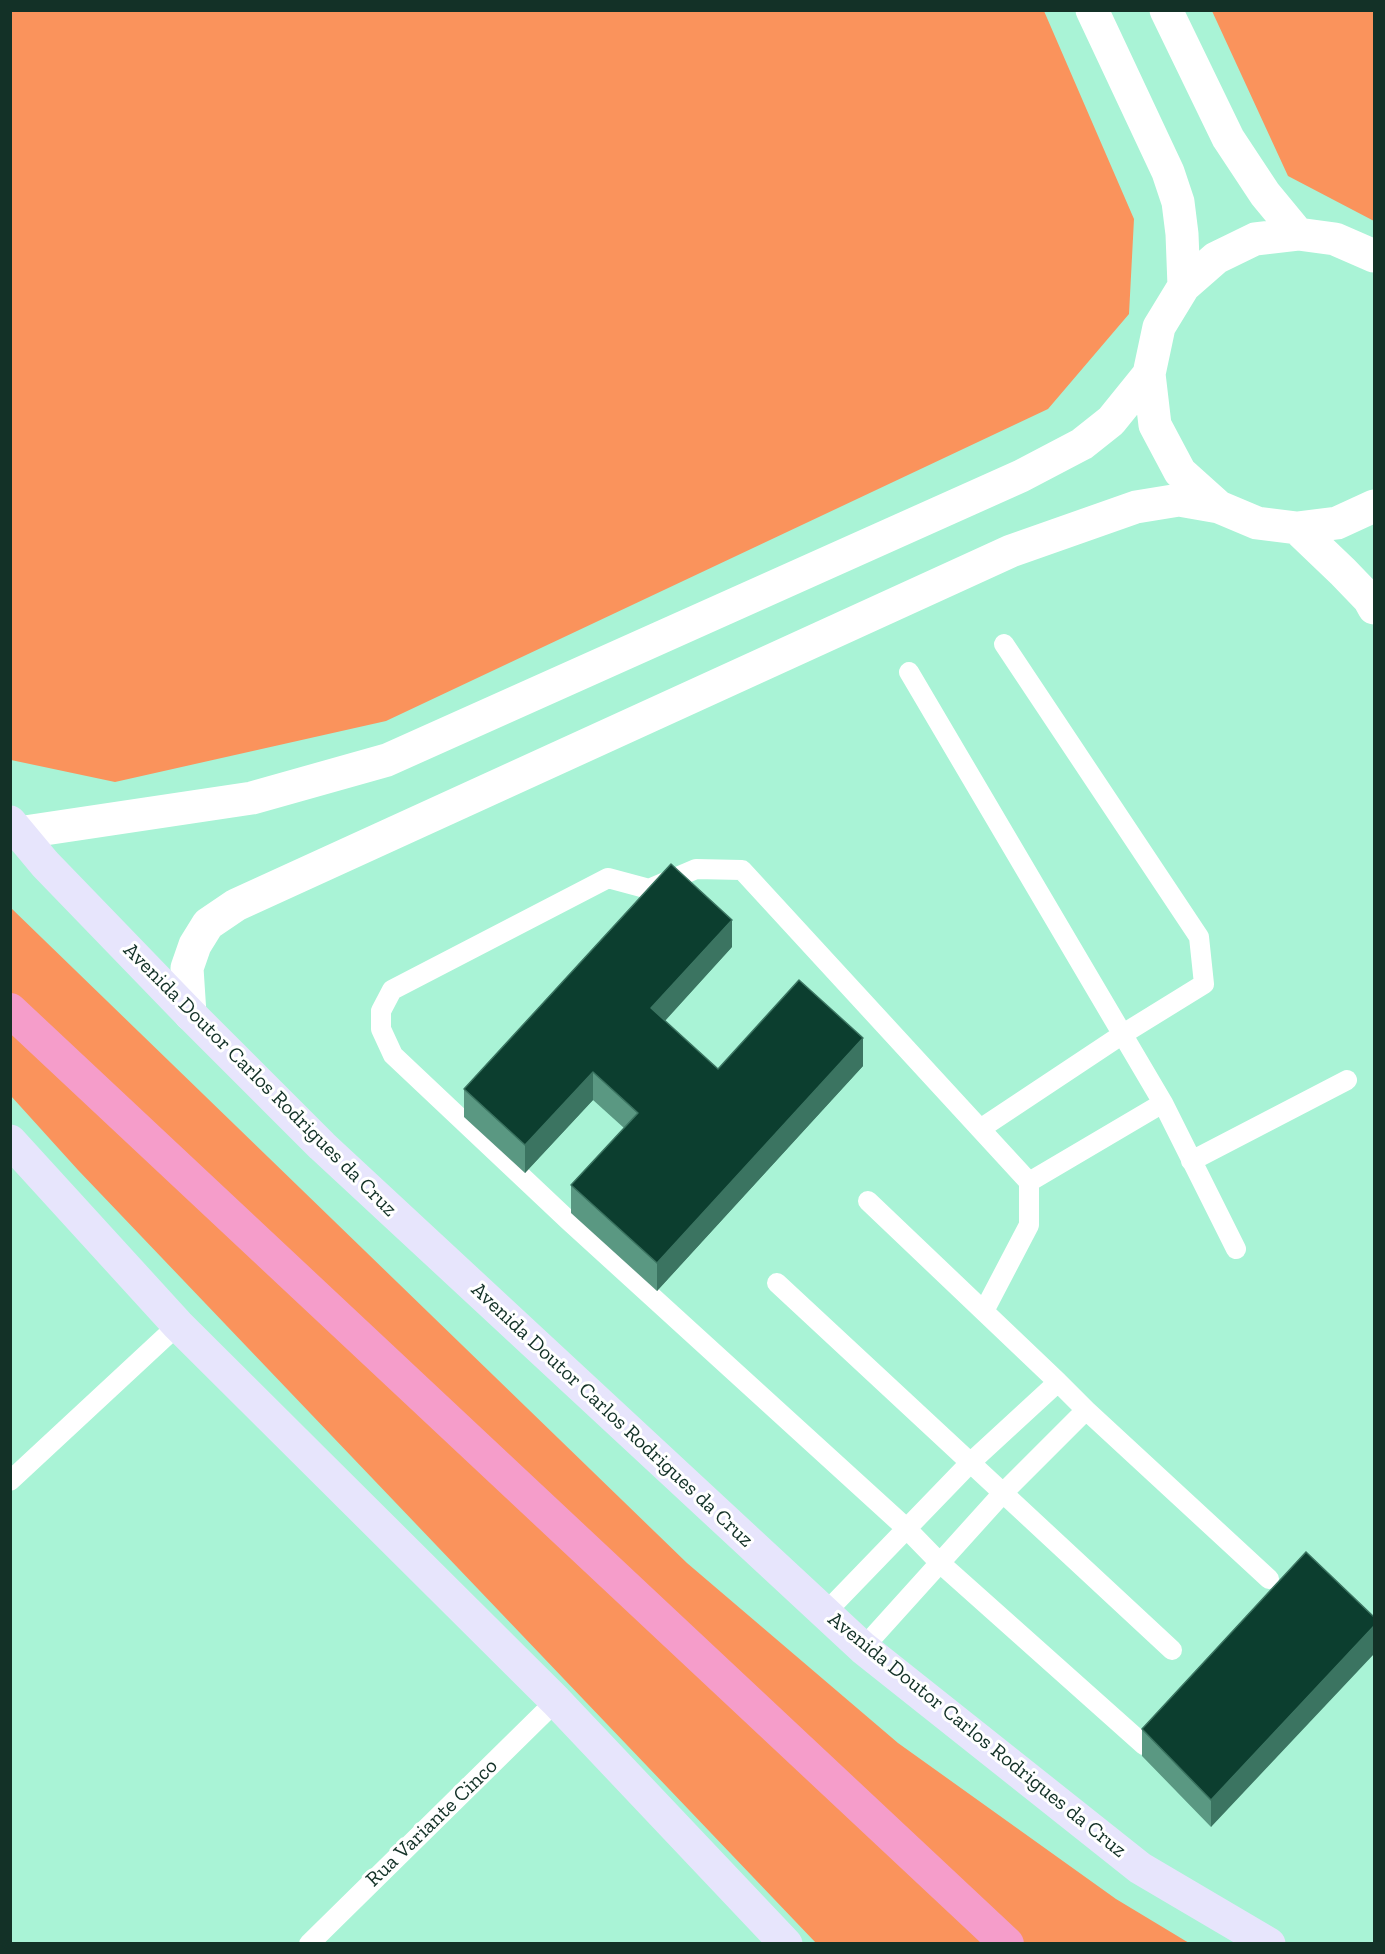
<!DOCTYPE html>
<style>
body{margin:0}
#map{position:relative;width:1385px;height:1954px;overflow:hidden;background:#a9f3d6;font-family:"Zilla Slab",serif}
canvas{display:block}
.frame{position:absolute;inset:0;border:12px solid #133127;pointer-events:none}
</style>
<div id="map">
<canvas width="1385" height="1954"></canvas>
<div class="frame"></div>
</div>
<script>
const c = document.querySelector('canvas').getContext('2d');
c.lineJoin = 'round';
function fillPath(path, color) {
  c.fillStyle = color;
  c.fill(path, 'evenodd');
}
function poly(rows) {
  const path = new Path2D();
  for (const r of rows) {
    path.moveTo(r[0], r[1]);
    for (let i = 2; i < r.length; i += 2) path.lineTo(r[i], r[i + 1]);
  }
  return path;
}
function trace(path, color, width, dash) {
  c.strokeStyle = color;
  c.lineWidth = width;
  c.lineCap = dash ? 'butt' : 'round';
  c.setLineDash(dash || []);
  c.stroke(path);
}
function write(font, color, halo, rows, align = 'center') {
  c.font = font + ' "Zilla Slab",serif';
  c.lineWidth = 6;
  c.setLineDash([]);
  c.textBaseline = 'middle';
  c.strokeStyle = halo;
  c.fillStyle = color;
  for (const [text, x, y, turn = 0] of rows) {
    c.save();
    c.translate(x, y);
    c.rotate((+turn || 0) * Math.PI / 180);
    c.textAlign = isNaN(turn) ? turn : align;
    if (halo) c.strokeText(text, 0, 0);
    c.fillText(text, 0, 0);
    c.restore();
  }
}
fillPath(poly([
 [11,10,1044,11,1134,219,1129,314,1048,409,386,721,115,782,11,760],
 [1212,11,1374,11,1374,221,1288,176],
 [10,907,687,1563,898,1743,1116,1899,1189,1943,816,1943,78,1170,11,1096]
]), '#fa935c');
trace(poly([
 [10,1010,1007,1944]
]), '#f59dca', 34);
trace(poly([
 [909,672,1163,1103,1236,1249],
 [980,1129,1123,1034,1204,984,1199,937,1004,644],
 [1191,1161,1347,1080],
 [1029,1182,1163,1103],
 [868,1201,1058,1382,1086,1410,1269,1579],
 [777,1283,1172,1650],
 [984,1311,1029,1225,1029,1182,742,870,696,869,649,889,608,878,392,990,381,1011,381,1029,393,1055,569,1221,906,1528,940,1563,1144,1745],
 [10,1481,178,1325],
 [826,1612,970,1463,1058,1382],
 [863,1648,1002,1494,1086,1410],
 [309,1944,556,1701]
]), '#fff', 20);
trace(poly([
 [1092,10,1168,172,1178,202,1182,234,1184,286],
 [1166,10,1228,138,1265,194,1298,234],
 [1374,256,1335,239,1298,234,1255,239,1216,258,1184,286,1159,327,1149,374,1155,425,1180,472,1219,507,1257,523,1297,528,1337,523,1374,506],
 [1297,528,1343,572,1369,599,1374,608],
 [18,833,252,798,387,760,1021,476,1082,444,1111,421,1149,374],
 [190,1014,187,968,195,945,208,924,236,905,1011,551,1136,507,1179,500,1219,507]
]), '#fff', 33);
trace(poly([
 [10,822,45,864,190,1014,322,1146,863,1648,1140,1868,1269,1944],
 [10,1141,178,1325,556,1701,786,1944]
]), '#e7e5fc', 33);
fillPath(poly([
 [732,947,665,1021,718,1069,863,1066,657,1291,571,1213,571,1185,624,1128,593,1100,525,1173,464,1117,464,1089],
 [1306,1552,1211,1827,1142,1756,1142,1729]
]), '#5a9882');
fillPath(poly([
 [732,920,732,947,651,1036,651,1008],
 [863,1038,863,1066,657,1291,657,1263],
 [593,1072,593,1100,525,1173,525,1145],
 [1374,1626,1374,1654,1211,1827,1211,1800]
]), '#3b7461');
const building = poly([
 [671,864,732,920,651,1008,718,1069,799,980,863,1038,657,1263,571,1185,638,1113,593,1072,525,1145,464,1089,671,864],
 [1306,1552,1374,1617,1374,1626,1211,1800,1142,1729,1306,1552]
]);
fillPath(building, '#0c3e2f');
trace(building, '#3b7461', 1.5);
write('21px', '#133127', '#fff', [
 ["Avenida Doutor Carlos Rodrigues da Cruz",260,1080,45],
 ["Avenida Doutor Carlos Rodrigues da Cruz",612,1415,43],
 ["Avenida Doutor Carlos Rodrigues da Cruz",977,1735,39],
 ["Rua Variante Cinco",432,1823,-44]
]);
</script>
